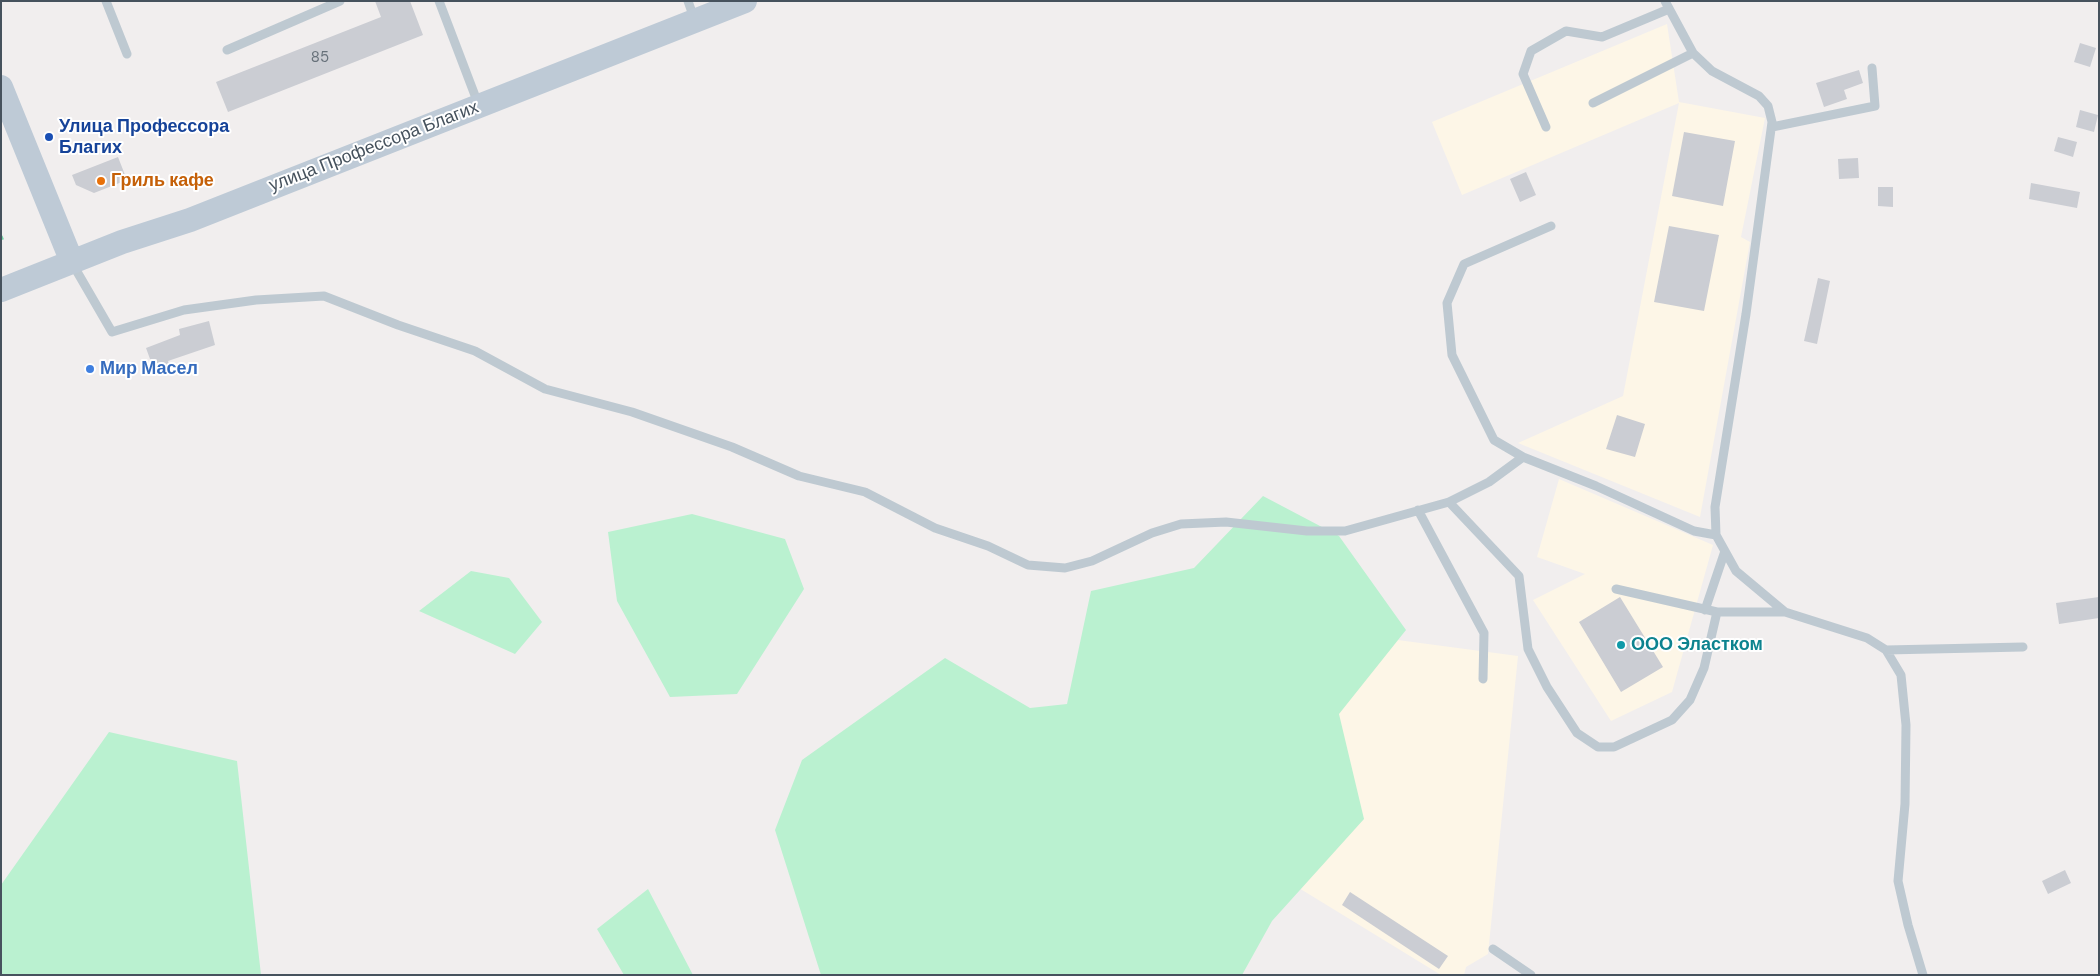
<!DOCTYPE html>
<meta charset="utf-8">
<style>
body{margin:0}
#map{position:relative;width:2100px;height:976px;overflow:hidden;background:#f1eeee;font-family:"DM Sans",sans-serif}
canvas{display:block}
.frame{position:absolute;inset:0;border:2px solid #46525d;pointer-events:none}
</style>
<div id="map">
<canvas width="2100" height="976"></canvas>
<div class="frame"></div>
</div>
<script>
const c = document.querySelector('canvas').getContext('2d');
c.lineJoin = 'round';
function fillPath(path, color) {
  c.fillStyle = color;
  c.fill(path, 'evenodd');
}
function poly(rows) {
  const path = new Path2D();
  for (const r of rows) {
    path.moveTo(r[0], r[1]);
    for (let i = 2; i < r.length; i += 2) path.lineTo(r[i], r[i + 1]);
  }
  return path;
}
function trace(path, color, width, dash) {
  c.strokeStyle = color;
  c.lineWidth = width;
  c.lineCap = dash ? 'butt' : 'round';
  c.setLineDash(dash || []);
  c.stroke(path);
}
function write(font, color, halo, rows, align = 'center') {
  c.font = font + ' "DM Sans",sans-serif';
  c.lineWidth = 4;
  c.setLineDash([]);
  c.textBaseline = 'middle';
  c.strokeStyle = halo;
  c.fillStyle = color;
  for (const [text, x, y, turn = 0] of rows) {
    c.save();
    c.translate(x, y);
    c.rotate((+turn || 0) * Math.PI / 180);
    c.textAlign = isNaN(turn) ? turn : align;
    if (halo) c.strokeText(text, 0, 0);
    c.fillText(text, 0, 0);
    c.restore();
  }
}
fillPath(poly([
 [1667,24,1679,102,1765,118,1741,237,1750,242,1700,517,1518,443,1623,396,1679,103,1462,195,1432,122],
 [1559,479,1713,545,1672,692,1611,721,1533,600,1585,574,1537,557],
 [1360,635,1518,656,1488,954,1466,967,1464,975,1441,975,1258,863]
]), '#fdf6e7');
fillPath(poly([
 [1263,496,1339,536,1406,630,1339,714,1364,819,1272,921,1242,975,821,975,775,830,802,760,945,658,1030,708,1067,704,1091,591,1194,568],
 [692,514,785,539,804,589,737,694,670,697,617,601,608,532],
 [471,571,509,578,542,622,515,654,419,611],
 [109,732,237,761,261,975,1,975,1,885],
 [648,889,693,975,624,975,597,929]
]), '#baf1d0');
fillPath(poly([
 [375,1,410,1,423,35,228,112,216,82,381,17],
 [2080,43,2096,48,2090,67,2074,62],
 [1859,70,1863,83,1844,90,1847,99,1824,107,1816,83],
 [2080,110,2098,115,2094,132,2076,127],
 [1684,132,1735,141,1723,206,1672,196],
 [2058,137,2077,142,2073,157,2054,151],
 [118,157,127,180,94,193,76,185,72,175],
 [1858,158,1859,178,1839,179,1838,159],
 [1526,172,1536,195,1520,202,1510,179],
 [2031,183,2080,192,2077,208,2029,199],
 [1878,187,1893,187,1893,207,1878,206],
 [1669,226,1719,235,1704,311,1654,302],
 [1818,278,1830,281,1817,344,1804,341],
 [209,321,215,345,168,361,169,364,154,370,146,348,180,335,179,329],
 [1617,415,1645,424,1635,457,1606,449],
 [1620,597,1663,667,1621,692,1579,622],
 [2099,597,2099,618,2059,624,2056,603],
 [2065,870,2071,883,2048,894,2042,881],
 [1350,892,1448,956,1439,969,1342,905]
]), '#cbcdd3');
trace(poly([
 [1,236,3,241]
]), '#71d0a2', 3, [4, 2.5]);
trace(poly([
 [106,1,127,54],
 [439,1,479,106],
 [688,1,695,21],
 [1665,1,1693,53,1712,71,1759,96,1768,106,1772,122,1746,314,1715,507,1716,535,1736,571,1785,612,1867,638,1886,650,1901,675,1906,725,1905,804,1898,881,1908,925,1923,975],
 [227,50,340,1],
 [1593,103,1693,53],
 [1546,127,1523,74,1531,51,1566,31,1602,37,1669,9],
 [1772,127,1875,106,1872,68],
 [1551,226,1464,264,1447,303,1452,355,1494,440,1523,457,1596,486,1694,531,1716,535],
 [72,263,112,332,184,310,256,300,324,296,398,325,475,351,545,389,632,412,732,447,799,476,865,492,935,528,988,546,1028,565,1065,568,1092,561,1152,533,1181,524,1226,522,1307,531,1345,531,1449,502,1489,482,1523,457],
 [1449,502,1519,576,1528,649,1547,687,1577,733,1598,747,1614,747,1672,720,1690,700,1704,668,1717,612],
 [1418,510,1484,633,1483,679],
 [1616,589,1717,612,1785,612],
 [1705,610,1725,551],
 [1886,650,2023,647],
 [1493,949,1531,975]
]), '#bec9d1', 9);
trace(poly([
 [1,87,72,262],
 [1,290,122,242,190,220,745,1]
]), '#becad6', 24);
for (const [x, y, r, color] of [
 [49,137,5,"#1a4fb4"],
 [101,181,5,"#e8710a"],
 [90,369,5,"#3f7fe0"],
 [1621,645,5,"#0f9aa8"]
]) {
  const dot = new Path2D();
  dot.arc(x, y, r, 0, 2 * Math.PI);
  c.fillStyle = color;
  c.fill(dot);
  trace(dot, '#fff', 2);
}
write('15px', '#67717a', null, [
 ["85",320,58]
]);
write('bold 18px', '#164399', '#fff', [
 ["Улица Профессора",59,127],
 ["Благих",59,148]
], 'left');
write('18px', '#46525d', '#fff', [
 ["улица Профессора Благих",374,147,-21]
]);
write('bold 18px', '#c56008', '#fff', [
 ["Гриль кафе",111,181]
], 'left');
write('bold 18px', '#366cbe', '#fff', [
 ["Мир Масел",100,369]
], 'left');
write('bold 18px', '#0d838f', '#fff', [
 ["ООО Эластком",1631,645]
], 'left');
</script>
